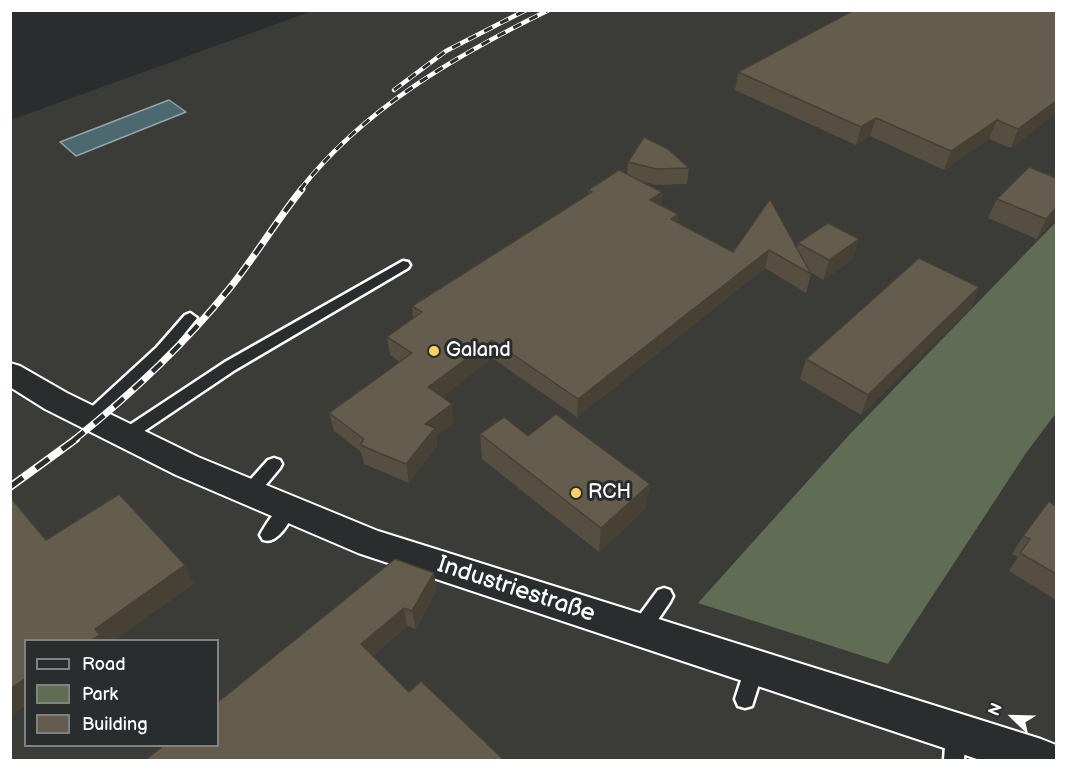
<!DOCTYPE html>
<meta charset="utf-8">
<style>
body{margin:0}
#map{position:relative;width:1067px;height:771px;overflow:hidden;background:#2a2d2e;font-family:"Balsamiq Sans",sans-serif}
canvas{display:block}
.frame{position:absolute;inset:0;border:12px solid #fff;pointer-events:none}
.legend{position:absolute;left:24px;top:639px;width:195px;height:108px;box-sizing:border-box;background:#2a2d2e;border:2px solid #7f8182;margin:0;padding:8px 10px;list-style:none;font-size:18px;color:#fff}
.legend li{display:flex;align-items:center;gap:12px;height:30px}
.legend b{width:30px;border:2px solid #7f8182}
.north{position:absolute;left:983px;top:687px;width:60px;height:60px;-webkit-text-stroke:4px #2a2d2e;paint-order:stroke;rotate:293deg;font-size:16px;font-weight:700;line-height:24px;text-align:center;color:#fff}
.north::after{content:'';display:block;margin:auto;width:21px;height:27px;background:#fff;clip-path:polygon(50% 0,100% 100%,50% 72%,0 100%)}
</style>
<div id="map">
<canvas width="1067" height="771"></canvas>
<div class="frame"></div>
<ul class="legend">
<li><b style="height:8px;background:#2a2d2e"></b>Road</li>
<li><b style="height:16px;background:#606c53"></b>Park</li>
<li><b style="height:16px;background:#645c4c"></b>Building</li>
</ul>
<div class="north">N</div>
</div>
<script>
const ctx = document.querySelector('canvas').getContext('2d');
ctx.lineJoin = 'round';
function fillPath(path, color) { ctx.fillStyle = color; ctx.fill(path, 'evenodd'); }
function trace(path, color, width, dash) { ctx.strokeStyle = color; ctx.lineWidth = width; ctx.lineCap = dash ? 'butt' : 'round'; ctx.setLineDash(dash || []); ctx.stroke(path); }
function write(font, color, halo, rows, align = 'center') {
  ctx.font = font + ' "Balsamiq Sans",sans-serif'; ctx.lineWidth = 6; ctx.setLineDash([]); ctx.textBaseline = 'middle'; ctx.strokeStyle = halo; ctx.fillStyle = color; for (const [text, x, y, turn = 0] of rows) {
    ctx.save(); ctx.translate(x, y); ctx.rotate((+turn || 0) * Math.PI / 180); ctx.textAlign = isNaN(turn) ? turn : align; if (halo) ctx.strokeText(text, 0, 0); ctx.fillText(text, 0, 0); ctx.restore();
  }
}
fillPath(new Path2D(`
 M 312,11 L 1056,11 L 1056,760 L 11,760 L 11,120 ZM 26,640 L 218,640 L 218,746 L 26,746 Z`), '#3b3b37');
fillPath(new Path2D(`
 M 1056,222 L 1056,413 L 1026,453 L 888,664 L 698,603 L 850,434 Z`), '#606c53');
const water = new Path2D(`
 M 169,100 L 186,112 L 76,156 L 60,142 Z`);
fillPath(water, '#4b696e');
trace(water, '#93a5a8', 1.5);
const service = new Path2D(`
 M 403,261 L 408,262 L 410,265 L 408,268 L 235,370 L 131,440 L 119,440 L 117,436 L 119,432 L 225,362 Z
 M 190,313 L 197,318 L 167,355 L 94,422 L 84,422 L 81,418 L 84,414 L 157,347 L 185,315 Z
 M 274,458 L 280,460 L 282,464 L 280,468 L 255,498 L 249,500 L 243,498 L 241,493 L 243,488 L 268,460 Z
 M 288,502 L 294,504 L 296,509 C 290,521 278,545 263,540 L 260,535 C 266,524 277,506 288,502 Z
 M 664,588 L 670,590 L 673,596 L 670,602 L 647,636 L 640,638 L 633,636 L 631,630 L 633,624 L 658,590 Z
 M 754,659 L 761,662 L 764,668 L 752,706 L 745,708 L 738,706 L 735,699 L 747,662 Z
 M 956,723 L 963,726 L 966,733 L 964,760 L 944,760 L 946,733 L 949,726 Z`);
const minor = new Path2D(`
 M 10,363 L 20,366 L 67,393 L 198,457 L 378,531 L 1041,739 L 1056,745 L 1056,760 L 980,760 L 358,553 L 176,475 L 45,409 L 10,387 Z`);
trace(service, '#fff', 5);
trace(minor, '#fff', 4);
fillPath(service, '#2a2d2e');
fillPath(minor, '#2a2d2e');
const railFar2 = new Path2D(`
 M 394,90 L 446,51 L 526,10
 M 300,190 C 364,108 457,55 549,10`);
const railFar1 = new Path2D(`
 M 74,440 C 130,395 183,346 229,289 C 255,257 276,221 302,189`);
const rail = new Path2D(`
 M 10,487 L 76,439`);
trace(railFar2, '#fff', 4.5);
trace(railFar1, '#fff', 7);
trace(rail, '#fff', 8);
trace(railFar2, '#2a2d2e', 3, [9]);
trace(railFar1, '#2a2d2e', 4.5, [13]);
trace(rail, '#2a2d2e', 5, [16]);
fillPath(new Path2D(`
 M 738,72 L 1056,113 L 1011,148 L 989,139 L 944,170 L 870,136 L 856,145 L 735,90 Z
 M 628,162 L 689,168 L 687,184 L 655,185 L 644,182 L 662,192 L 661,205 L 678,214 L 677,222 L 733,252 L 797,248 L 798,243 L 859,239 L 853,259 L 823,280 L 809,271 L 811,274 L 806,293 L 765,268 L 577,417 L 492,358 L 442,397 L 454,423 L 436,436 L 437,446 L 409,483 L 364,464 L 361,452 L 334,431 L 329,413 L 400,362 L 390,355 L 387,337 L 413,318 L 412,306 L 588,194 L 588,190 L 627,174 Z
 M 997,199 L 1056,217 L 1037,239 L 988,218 Z
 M 979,287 L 971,307 L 861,415 L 800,379 L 806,359 Z
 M 480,434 L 528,436 L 646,508 L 599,552 L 482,459 Z
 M 1056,507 L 1056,600 L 1009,571 L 1018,557 L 1012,554 L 1023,536 Z
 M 434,573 L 436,591 L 416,629 L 407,626 L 373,656 L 409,692 L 504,760 L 145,760 Z`), '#564f41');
fillPath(new Path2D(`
 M 1056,101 L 1056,113 L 1011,148 L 1018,129 Z
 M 876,118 L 870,136 L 856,145 L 861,127 Z
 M 997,120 L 989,139 L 944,170 L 951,151 Z
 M 662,192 L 660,210 L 650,200 Z
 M 1056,208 L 1056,217 L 1037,239 L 1046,219 Z
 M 678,214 L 675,232 L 671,219 Z
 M 859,239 L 853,259 L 823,280 L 829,260 Z
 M 769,250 L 765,268 L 577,417 L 578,399 Z
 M 979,287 L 971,307 L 861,415 L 868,395 Z
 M 492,340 L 492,358 L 431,406 L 428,387 Z
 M 452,404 L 454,423 L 436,436 L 437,446 L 409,483 L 406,464 L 425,424 Z
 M 650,484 L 646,508 L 599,552 L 601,528 Z
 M 185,565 L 194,584 L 115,640 L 92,640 L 95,629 Z
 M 434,573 L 436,591 L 416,629 L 412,611 Z
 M 404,608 L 407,626 L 366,662 L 361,644 Z
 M 26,678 L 26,706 L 10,716 L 10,689 Z`), '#464035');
const building = new Path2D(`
 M 854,10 L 1056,10 L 1056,101 L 1018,129 L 997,120 L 951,151 L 876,118 L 861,127 L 738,72 Z
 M 644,137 L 668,149 L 689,168 L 657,169 L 628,162 Z
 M 1029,167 L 1056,178 L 1056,208 L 1046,219 L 997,199 Z
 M 619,170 L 662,192 L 650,200 L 678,214 L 671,219 L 733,252 L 770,199 L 811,274 L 769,250 L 578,399 L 492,340 L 428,387 L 452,404 L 425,424 L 435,428 L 406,464 L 360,445 L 364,439 L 329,413 L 412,353 L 387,337 L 422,312 L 412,306 L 592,192 L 588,190 Z
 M 828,223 L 859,239 L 829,260 L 798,243 Z
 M 919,258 L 979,287 L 868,395 L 806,359 Z
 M 556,414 L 650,484 L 601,528 L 480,434 L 504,417 L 528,436 Z
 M 119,494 L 185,565 L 95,629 L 100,635 L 92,640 L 26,640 L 26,678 L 10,689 L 10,497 L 46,540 Z
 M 1049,501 L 1056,507 L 1056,574 L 1020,553 L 1030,539 L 1023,536 Z
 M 395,559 L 434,573 L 412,611 L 404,608 L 361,644 L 409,692 L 421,681 L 504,760 L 145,760 L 163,746 L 218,746 L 218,702 Z`);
fillPath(building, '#645c4c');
trace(building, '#464035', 1.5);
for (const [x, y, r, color] of [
 [434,351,6,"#ffd166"],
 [576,493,6,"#ffd166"]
]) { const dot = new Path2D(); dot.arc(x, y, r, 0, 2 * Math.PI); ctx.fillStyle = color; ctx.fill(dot); trace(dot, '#2a2d2e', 2); }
write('20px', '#fff', '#2a2d2e', [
 ["Galand",446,351],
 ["RCH",588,493]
], 'left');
write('24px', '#fff', '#2a2d2e', [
 ["Industriestraße",516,590,18]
]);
</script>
